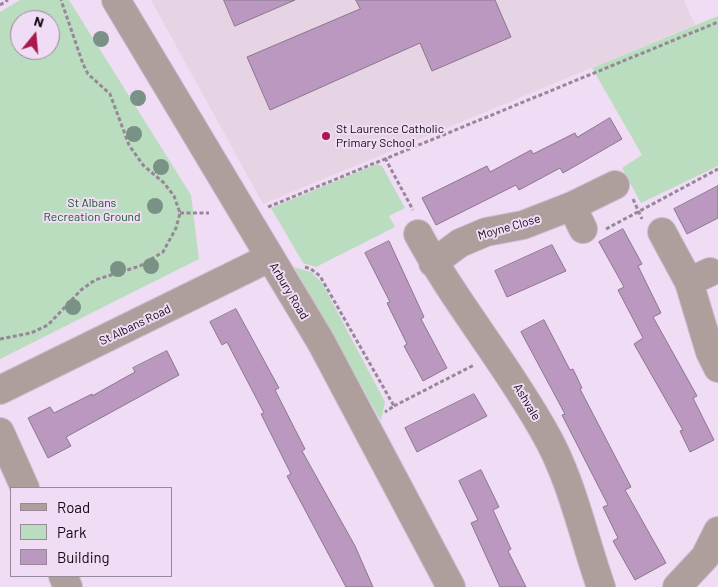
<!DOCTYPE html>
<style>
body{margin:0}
#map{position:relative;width:718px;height:587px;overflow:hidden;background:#f1dcf5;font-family:Barlow,sans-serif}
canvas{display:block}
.legend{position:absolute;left:10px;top:487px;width:162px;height:90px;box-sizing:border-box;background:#f1dcf5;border:1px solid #97889a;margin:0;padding:6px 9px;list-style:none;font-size:15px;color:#100911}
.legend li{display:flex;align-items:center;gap:10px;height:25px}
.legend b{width:25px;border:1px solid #97889a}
.north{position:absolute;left:10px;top:10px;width:50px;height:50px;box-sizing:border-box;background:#f1dcf5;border:1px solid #97889a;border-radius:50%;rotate:17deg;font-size:14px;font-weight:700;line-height:20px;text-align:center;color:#100911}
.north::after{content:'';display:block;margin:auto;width:18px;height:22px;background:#ab184b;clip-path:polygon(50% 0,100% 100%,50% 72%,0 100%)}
</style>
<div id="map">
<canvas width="718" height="587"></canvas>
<ul class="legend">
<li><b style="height:6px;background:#ae9f9d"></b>Road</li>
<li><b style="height:14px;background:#baddbf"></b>Park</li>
<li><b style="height:14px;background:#ba98c0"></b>Building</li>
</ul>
<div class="north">N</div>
</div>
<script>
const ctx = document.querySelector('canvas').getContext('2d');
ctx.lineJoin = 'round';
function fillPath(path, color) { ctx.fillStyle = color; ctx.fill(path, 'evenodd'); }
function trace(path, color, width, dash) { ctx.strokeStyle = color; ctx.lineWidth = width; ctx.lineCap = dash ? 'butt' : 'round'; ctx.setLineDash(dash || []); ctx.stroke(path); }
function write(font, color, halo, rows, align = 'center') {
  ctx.font = font + ' Barlow,sans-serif'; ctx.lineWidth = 4; ctx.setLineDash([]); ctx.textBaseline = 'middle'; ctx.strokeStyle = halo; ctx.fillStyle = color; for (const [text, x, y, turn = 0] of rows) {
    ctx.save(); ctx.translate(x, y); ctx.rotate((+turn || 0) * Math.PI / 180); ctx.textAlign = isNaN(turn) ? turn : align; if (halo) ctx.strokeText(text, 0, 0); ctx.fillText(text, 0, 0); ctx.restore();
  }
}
fillPath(new Path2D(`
 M 151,0 L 684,0 L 695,25 L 263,204 Z`), '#e6d3e4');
fillPath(new Path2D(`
 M 20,0 L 69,0 L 191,195 L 199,259 L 0,359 L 0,12 ZM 20,20 L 50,20 L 50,50 L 20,50 Z
 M 718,16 L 718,166 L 641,203 L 622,168 L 642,155 L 592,68 Z
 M 377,164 L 382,166 L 405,208 L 389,216 L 395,227 L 316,267 L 303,263 L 271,208 Z
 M 294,267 L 311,272 L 322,283 L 385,402 L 381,421 Z`), '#baddbf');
const building = new Path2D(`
 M 224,0 L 295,0 L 235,26 Z
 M 356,0 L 495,0 L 511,37 L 432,71 L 420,43 L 270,110 L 247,57 L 360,9 Z
 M 610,118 L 622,139 L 563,173 L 560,168 L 519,190 L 516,185 L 436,225 L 422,198 L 487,166 L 490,172 L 531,150 L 533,154 L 575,133 L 577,137 Z
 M 718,186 L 718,218 L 687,234 L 674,209 Z
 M 623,229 L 642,264 L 638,266 L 661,313 L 653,317 L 697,396 L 693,398 L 714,440 L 690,452 L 680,431 L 683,430 L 634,344 L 643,338 L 618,290 L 624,287 L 599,242 Z
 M 389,241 L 424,317 L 421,319 L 447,368 L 423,381 L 404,346 L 407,344 L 387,303 L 390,302 L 365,253 Z
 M 552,245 L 566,271 L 507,297 L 495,271 Z
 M 236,309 L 279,388 L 275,390 L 305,449 L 302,451 L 355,546 L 373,587 L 346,587 L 287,476 L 291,474 L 261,414 L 264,413 L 227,342 L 222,345 L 210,322 Z
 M 544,320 L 570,370 L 573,369 L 582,388 L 580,389 L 631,487 L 625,490 L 666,563 L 635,580 L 613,541 L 618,538 L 603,507 L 608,505 L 562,415 L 565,414 L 521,332 Z
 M 167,351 L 179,375 L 66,437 L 71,446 L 48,458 L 28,418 L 50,407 L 54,413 L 92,394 L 92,396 L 135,372 L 133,368 Z
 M 474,394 L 487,416 L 417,452 L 405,428 Z
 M 481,470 L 499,507 L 493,510 L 511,549 L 508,551 L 526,587 L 500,587 L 471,523 L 478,520 L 459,481 Z`);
fillPath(building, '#ba98c0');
trace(building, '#8a778d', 1);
const minor = new Path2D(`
 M 116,0 L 321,342 L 451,587
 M 572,206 L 583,229
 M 662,232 L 689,282 L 710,352 L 718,368
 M 418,234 C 455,303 507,364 545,433 C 572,480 583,536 601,587
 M 433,263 L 460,243 L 486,232 L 523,225 L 572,206 L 615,185
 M 689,282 L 710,272
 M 0,390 L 269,258
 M 0,432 L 25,488
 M 63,576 L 68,587
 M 677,587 L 705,557 L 718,531`);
trace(minor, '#cdbad1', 30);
trace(new Path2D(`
 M 0,5 L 8,0
 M 385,158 L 413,210
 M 633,199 L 642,219
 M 268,207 L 718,22
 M 180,213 L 209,213
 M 606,229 L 718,169
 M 305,267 L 311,269 L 320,276 L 394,406 L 385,412
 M 0,339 L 31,333 L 48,325 L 81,290 L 95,280 L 140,266 L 163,252 L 176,228 L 180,213 L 174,196 L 164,183 L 143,165 L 129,145 L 110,94 L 88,74 L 83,64 L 61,0
 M 394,406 L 474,365`), '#968799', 3, [4, 2.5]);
trace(minor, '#ae9f9d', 28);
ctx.fillStyle = '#799285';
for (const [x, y] of [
 [101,39],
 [138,98],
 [134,134],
 [161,167],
 [155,206],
 [151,266],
 [118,269],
 [73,307]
]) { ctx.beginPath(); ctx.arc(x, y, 8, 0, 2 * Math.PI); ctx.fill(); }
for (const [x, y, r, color] of [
 [326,136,5,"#ab184b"]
]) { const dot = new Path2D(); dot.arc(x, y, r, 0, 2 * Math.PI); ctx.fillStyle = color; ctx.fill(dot); trace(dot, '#f1dcf5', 2); }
write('12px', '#100911', '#f1dcf5', [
 ["St Laurence Catholic",336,129],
 ["Primary School",336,143]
], 'left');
write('12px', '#165629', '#f1dcf5', [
 ["St Albans",92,203],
 ["Recreation Ground",92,217]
]);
write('12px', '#100911', '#f1dcf5', [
 ["Moyne Close",509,227,-16],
 ["Arbury Road",289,291,59],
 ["St Albans Road",135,325,-26],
 ["Ashvale",527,402,59]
]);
</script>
